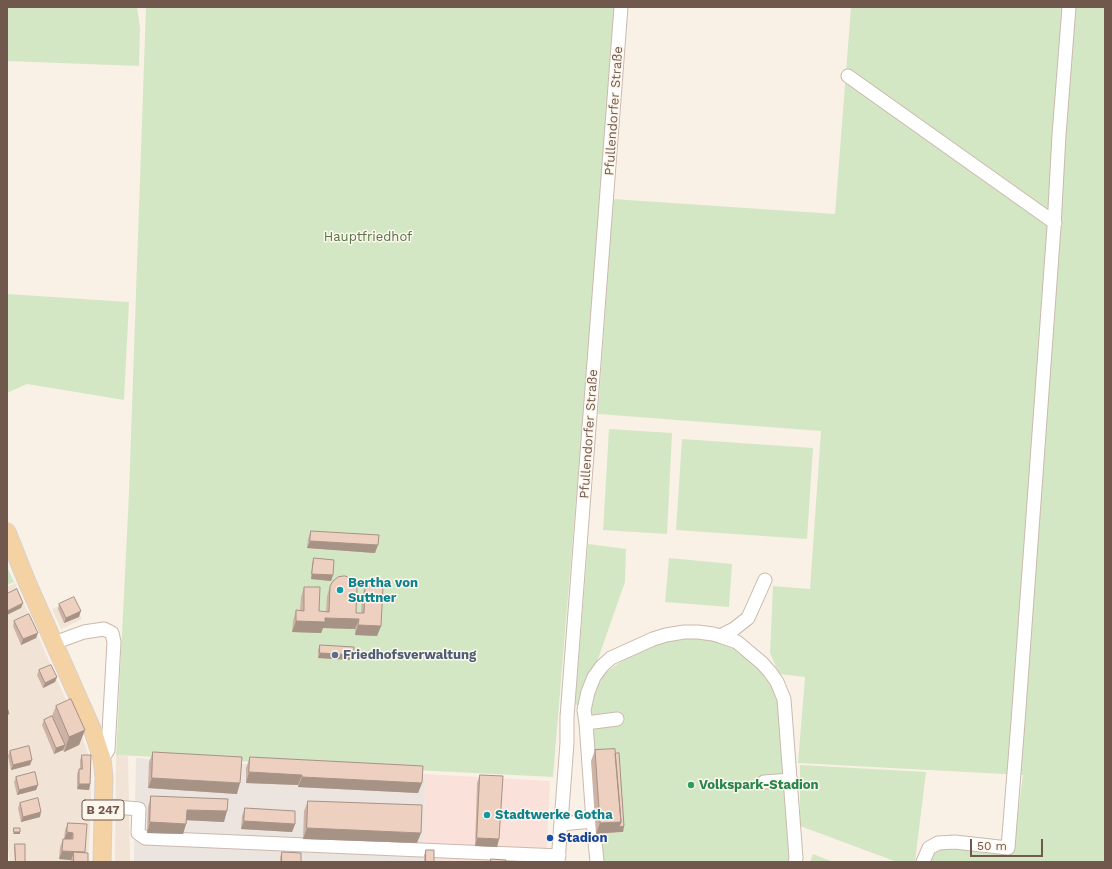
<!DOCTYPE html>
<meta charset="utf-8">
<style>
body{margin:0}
#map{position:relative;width:1112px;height:869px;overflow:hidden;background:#faf1e6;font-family:"Work Sans",sans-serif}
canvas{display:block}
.frame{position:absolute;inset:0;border:8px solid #71584d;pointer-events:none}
.scale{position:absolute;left:970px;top:839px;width:73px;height:18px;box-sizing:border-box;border:2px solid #71584d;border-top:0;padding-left:5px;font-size:12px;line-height:14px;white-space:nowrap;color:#71584d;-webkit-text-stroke:3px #fdf6ec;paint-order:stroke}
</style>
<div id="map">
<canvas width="1112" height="869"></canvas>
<div class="frame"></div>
<div class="scale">50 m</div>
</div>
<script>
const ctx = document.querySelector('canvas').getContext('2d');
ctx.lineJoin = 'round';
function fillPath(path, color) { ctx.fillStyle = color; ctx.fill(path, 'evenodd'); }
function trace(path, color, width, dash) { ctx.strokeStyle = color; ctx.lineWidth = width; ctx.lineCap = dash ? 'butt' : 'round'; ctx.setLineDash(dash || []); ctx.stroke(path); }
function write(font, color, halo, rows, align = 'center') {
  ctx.font = font + ' "Work Sans",sans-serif'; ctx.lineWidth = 3; ctx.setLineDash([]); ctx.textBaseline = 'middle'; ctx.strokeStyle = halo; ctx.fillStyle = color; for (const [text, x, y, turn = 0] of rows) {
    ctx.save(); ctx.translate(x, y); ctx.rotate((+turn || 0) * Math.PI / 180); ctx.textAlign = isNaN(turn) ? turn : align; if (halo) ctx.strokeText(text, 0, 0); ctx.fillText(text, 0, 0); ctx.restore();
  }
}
fillPath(new Path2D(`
 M 15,583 L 81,734 L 91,762 L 91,806 L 88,862 L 10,862 L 7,843 L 7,587 Z
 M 73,600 L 82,619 L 61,629 L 52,609 Z
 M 116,755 L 128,756 L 130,862 L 115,862 Z`), '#f1e3d5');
fillPath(new Path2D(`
 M 425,774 L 550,781 L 546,862 L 423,862 Z`), '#fae2da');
fillPath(new Path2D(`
 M 136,758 L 425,774 L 423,862 L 134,862 Z`), '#ebe4df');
fillPath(new Path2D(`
 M 7,7 L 137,7 L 140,28 L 139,66 L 7,61 Z
 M 146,7 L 617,7 L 553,777 L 116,755 L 129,492 Z
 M 851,7 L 1105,7 L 1105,862 L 928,862 L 931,852 L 941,845 L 1013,851 L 1023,775 L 798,763 L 805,677 L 779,674 L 770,653 L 773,586 L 810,589 L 821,431 L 598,414 L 613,199 L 835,214 Z
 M 7,294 L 129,302 L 124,400 L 27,384 L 7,393 Z
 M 609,429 L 672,433 L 667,534 L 603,530 Z
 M 682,439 L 813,448 L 807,539 L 676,530 Z
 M 588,544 L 626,549 L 625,582 L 598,659 L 580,705 L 575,705 Z
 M 669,558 L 732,564 L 729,607 L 665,602 Z
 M 7,567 L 14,582 L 7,585 Z
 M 705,637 L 735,647 L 747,655 L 777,687 L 792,862 L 600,862 L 588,707 L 602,675 L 635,652 L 660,640 Z
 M 800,765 L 926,772 L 915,862 L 897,862 L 800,826 Z
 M 813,854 L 833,862 L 810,862 Z`), '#d4e7c5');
const minor = new Path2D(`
 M 848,76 L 1055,223
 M 720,636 L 734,629 L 748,618 L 765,580
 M 54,643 L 84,632 L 104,629 L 112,633 L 114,642 L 108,750 L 102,759
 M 586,723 L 584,710 L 588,692 L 594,677 L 602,666 L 611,658 L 653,639 L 666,635 L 684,632 L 698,632 L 713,634 L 720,636 L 737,642 L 762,663 L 770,672 L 777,682 L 784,699 L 796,858 L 795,862
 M 764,782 L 791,780
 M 104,806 L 139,809 L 138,833 L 145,838 L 559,856
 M 593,821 L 586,723 L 617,719
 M 561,824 L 593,821 L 597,862
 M 558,862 L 567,743 L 567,717 L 621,7
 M 923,862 L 929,848 L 938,843 L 955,842 L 1008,848 L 1018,722 L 1054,227 L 1059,135 L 1069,7`);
const major = new Path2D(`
 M 7,532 L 27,582 L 93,731 L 102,759 L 104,777 L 102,862`);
trace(minor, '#cbb9ad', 15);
trace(major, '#d7d0cd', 19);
trace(minor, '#fff', 13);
trace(major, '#f4d2a3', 17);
fillPath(new Path2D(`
 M 311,531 L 375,553 L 307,548 L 308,539 Z
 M 314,558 L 333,575 L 331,581 L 311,579 L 312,563 Z
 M 330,586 L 356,613 L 361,613 L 362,596 L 365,586 L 381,626 L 377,636 L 355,635 L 355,629 L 323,628 L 321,633 L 292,632 L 293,621 L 296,610 L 300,610 L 301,597 L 304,587 L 319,611 L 326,611 L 327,596 Z
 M 59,604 L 79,617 L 64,623 L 58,609 Z
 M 14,621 L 36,638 L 21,645 L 13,626 Z
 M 320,645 L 352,660 L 318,658 L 318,650 Z
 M 39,670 L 57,677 L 55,682 L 43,688 L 37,675 Z
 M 56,706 L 85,730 L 79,745 L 64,752 L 63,750 L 54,754 L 42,725 L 44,720 L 52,716 Z
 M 595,750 L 624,826 L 623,832 L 596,834 L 591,761 Z
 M 10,751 L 30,765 L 11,770 L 8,756 Z
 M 153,752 L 237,794 L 148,788 L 149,762 Z
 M 82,755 L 90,784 L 89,790 L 77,789 L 77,774 L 79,769 L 80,769 L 80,760 Z
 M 250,757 L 422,783 L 418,793 L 298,787 L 298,785 L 246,783 L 246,768 Z
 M 480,775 L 499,839 L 497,847 L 475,846 L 477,783 Z
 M 16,777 L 38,785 L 36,790 L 17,795 L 14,782 Z
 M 151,796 L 224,822 L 187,820 L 186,824 L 183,834 L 147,833 L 148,807 Z
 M 308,801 L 417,843 L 303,839 L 304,811 Z
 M 20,803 L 40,817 L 21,822 L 18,808 Z
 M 245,808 L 295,824 L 292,832 L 241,829 L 242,816 Z
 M 68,823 L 85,852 L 88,862 L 70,862 L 71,860 L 59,859 L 60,847 L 63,839 L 64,839 L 65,830 Z
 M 15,844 L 25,862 L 15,862 L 14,847 Z
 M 426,850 L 434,862 L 424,862 L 424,855 Z
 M 282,852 L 301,862 L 280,862 L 280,857 Z`), '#cdb3a5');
fillPath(new Path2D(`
 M 310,541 L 378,545 L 375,553 L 307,548 Z
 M 312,574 L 333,575 L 331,581 L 311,579 Z
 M 23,603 L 21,608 L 7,615 L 7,611 Z
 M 81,611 L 79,617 L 64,623 L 66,618 Z
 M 325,618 L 359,619 L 355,629 L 323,628 L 321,633 L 292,632 L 296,621 Z
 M 358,625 L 381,626 L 377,636 L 355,635 Z
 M 38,633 L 36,638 L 21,645 L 23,639 Z
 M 320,653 L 354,655 L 352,660 L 318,658 Z
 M 57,677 L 55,682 L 43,688 L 45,683 Z
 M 85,730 L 79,745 L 64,752 L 69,737 Z
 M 65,745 L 63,750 L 54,754 L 56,748 Z
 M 32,760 L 30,765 L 11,770 L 13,765 Z
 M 249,772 L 302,775 L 298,785 L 246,783 Z
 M 302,777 L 422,783 L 418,793 L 298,787 Z
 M 152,778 L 240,783 L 237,794 L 148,788 Z
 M 79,784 L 90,784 L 89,790 L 77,789 Z
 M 38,785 L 36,790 L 17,795 L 19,790 Z
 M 187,810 L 227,811 L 224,822 L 183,820 Z
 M 41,812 L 40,817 L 21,822 L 23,817 Z
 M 244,821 L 295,824 L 292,832 L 241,829 Z
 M 150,822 L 186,824 L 183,834 L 147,833 Z
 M 621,822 L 617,832 L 596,834 L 600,823 Z
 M 624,826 L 623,832 L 617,832 L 619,827 Z
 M 307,828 L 421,833 L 417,843 L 303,839 Z
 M 14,832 L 20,832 L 20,834 L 13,834 Z
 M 67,832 L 73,833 L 71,841 L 64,840 Z
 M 477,838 L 499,839 L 497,847 L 475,846 Z
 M 62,851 L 74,852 L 71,860 L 59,859 Z`), '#a79286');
const building = new Path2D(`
 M 311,531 L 379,535 L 378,545 L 310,541 Z
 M 314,558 L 334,560 L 333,575 L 312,574 Z
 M 345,576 L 352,579 L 356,583 L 357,588 L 356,613 L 364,613 L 365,586 L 383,586 L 381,626 L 358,625 L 359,619 L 325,618 L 325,622 L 296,621 L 296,610 L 304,611 L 304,587 L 320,587 L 319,611 L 329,612 L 330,586 L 333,581 L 338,577 Z
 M 17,589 L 23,603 L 7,611 L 7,594 Z
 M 74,597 L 81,611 L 66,618 L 59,604 Z
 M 29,614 L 38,633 L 23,639 L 14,621 Z
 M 320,645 L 354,647 L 354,655 L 320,653 Z
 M 51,665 L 57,677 L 45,683 L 39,670 Z
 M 71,699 L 85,730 L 69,737 L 56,706 Z
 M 7,707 L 9,714 L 7,714 Z
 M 52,716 L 65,745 L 56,748 L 44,720 Z
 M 29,746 L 32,760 L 13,765 L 10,751 Z
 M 615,749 L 621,822 L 600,823 L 595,750 Z
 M 153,752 L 242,757 L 240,783 L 152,778 Z
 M 619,753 L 624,826 L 619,827 L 621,822 L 615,754 Z
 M 82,755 L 91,755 L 90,784 L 79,784 L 79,769 L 82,769 Z
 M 250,757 L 423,766 L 422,783 L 302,777 L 302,775 L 249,772 Z
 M 35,772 L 38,785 L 19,790 L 16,777 Z
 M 480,775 L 503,776 L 499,839 L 477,838 Z
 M 151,796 L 228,799 L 227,811 L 187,810 L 186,824 L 150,822 Z
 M 38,798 L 41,812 L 23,817 L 20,803 Z
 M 308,801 L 422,805 L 421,833 L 307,828 Z
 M 245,808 L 295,811 L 295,824 L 244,821 Z
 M 68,823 L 87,824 L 85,852 L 62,851 L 63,839 L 73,839 L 73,833 L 67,832 Z
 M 14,828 L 20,828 L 20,832 L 14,832 Z
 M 15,844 L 25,844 L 25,862 L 16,862 Z
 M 426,850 L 434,850 L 434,862 L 426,862 Z
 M 74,852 L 88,853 L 88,862 L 74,862 Z
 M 282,852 L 301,853 L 301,862 L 282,862 Z
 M 491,859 L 506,860 L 505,862 L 491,862 Z`);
fillPath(building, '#eed0c0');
trace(building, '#a79286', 1);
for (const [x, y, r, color] of [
 [340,590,4,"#0f9aa8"],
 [335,655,4,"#5c6f8a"],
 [691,785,4,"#2e9e5b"],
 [487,815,4,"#0f9aa8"],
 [550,838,4,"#1a4fb4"]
]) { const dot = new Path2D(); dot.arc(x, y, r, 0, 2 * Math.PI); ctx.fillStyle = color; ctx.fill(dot); trace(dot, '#fdf6ec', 1.5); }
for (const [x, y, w] of [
 [103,810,42]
]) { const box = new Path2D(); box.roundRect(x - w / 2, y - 10, w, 20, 3); ctx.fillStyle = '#fdf6ec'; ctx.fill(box); trace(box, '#71584d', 1); }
write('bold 12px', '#71584d', null, [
 ["B 247",103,810]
]);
write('13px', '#71584d', '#fdf6ec', [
 ["Pfullendorfer Straße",614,111,-86],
 ["Pfullendorfer Straße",589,434,-86]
]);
write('13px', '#567746', '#fdf6ec', [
 ["Hauptfriedhof",368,237]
]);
write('bold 13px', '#0d838f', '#fdf6ec', [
 ["Bertha von",348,583],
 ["Suttner",348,598],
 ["Stadtwerke Gotha",495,815]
], 'left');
write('bold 13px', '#4e5e75', '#fdf6ec', [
 ["Friedhofsverwaltung",343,655]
], 'left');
write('bold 13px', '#27864d', '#fdf6ec', [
 ["Volkspark-Stadion",699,785]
], 'left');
write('bold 13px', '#164399', '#fdf6ec', [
 ["Stadion",558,838]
], 'left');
</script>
